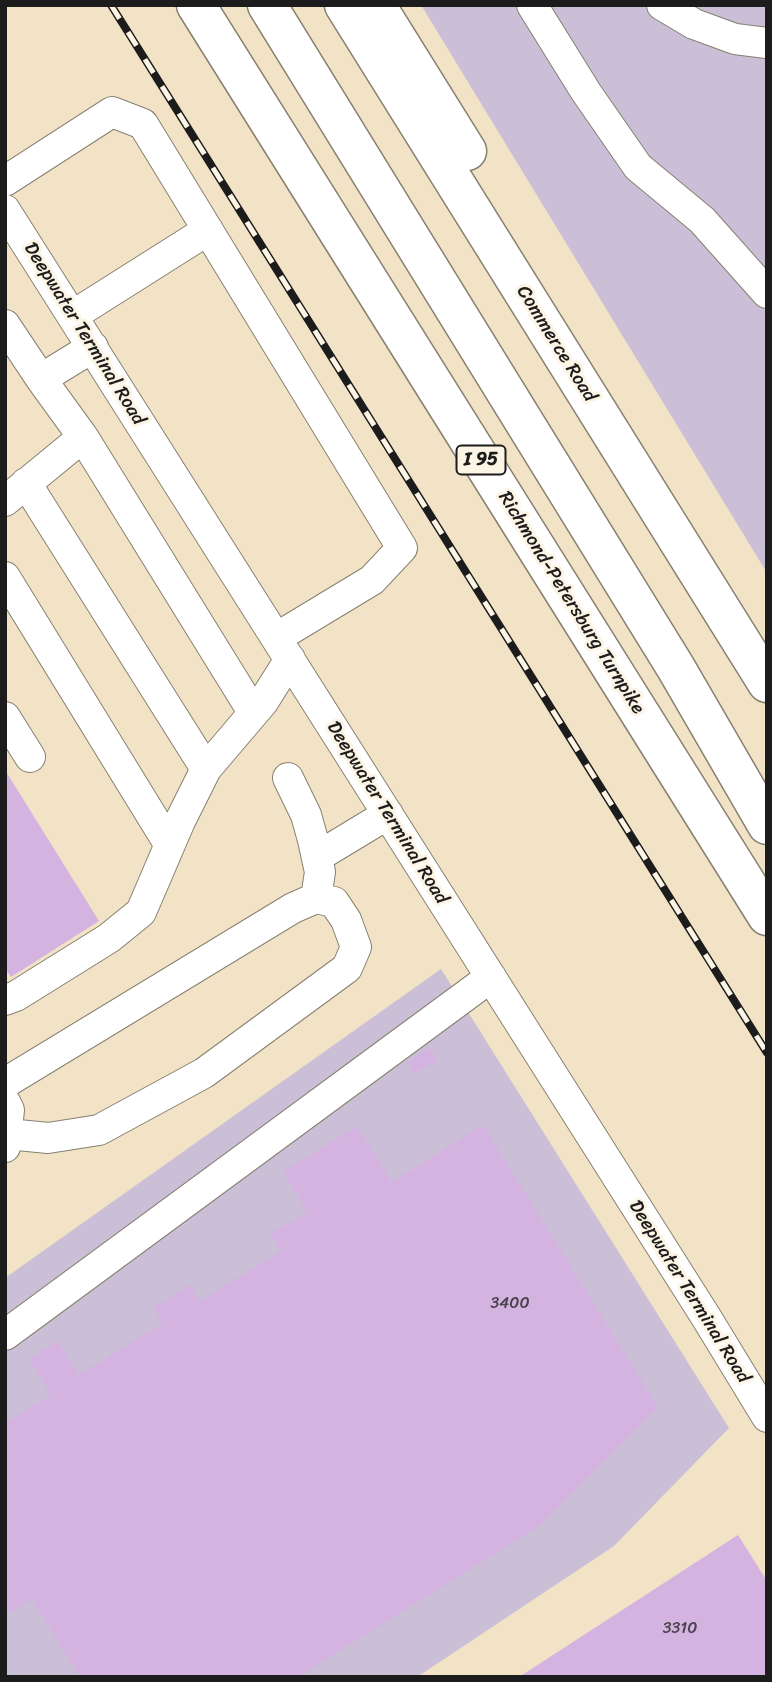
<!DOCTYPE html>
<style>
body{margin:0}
#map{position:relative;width:772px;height:1682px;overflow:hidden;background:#f2e3c6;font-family:Sriracha,sans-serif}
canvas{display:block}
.frame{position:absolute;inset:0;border:7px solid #1c1c1c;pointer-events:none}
</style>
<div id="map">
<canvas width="772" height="1682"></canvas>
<div class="frame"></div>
</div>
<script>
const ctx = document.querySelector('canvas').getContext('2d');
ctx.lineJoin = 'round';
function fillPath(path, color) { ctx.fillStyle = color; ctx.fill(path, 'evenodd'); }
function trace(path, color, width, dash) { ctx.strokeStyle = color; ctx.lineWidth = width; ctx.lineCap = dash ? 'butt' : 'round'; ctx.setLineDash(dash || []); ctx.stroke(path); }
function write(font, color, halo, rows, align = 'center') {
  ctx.font = font + ' Sriracha,sans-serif'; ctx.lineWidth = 6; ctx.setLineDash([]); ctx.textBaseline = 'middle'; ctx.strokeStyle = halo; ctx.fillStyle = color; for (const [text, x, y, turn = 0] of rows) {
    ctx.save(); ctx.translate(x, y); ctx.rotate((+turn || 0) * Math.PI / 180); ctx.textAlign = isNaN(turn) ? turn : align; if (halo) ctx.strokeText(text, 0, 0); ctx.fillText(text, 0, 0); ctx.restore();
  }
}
fillPath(new Path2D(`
 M 421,5 L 767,5 L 767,573 Z
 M 441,969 L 729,1428 L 614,1546 L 417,1677 L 5,1677 L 5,1278 Z`), '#cabfd6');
fillPath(new Path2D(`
 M 5,770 L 99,921 L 11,977 L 5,968 Z
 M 430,1048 L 438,1060 L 414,1074 L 407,1062 Z
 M 483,1125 L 658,1407 L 538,1527 L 298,1677 L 80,1677 L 32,1600 L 5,1616 L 5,1423 L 51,1395 L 29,1359 L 58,1341 L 79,1375 L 163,1323 L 153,1308 L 190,1285 L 200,1301 L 281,1251 L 270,1234 L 307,1212 L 283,1172 L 357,1126 L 392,1182 Z
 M 738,1535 L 767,1581 L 767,1677 L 519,1677 Z`), '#d4b3e0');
const minor = new Path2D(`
 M 532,5 L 586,92 L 638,167 L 702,220 L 767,293
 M 662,5 L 694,24 L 735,39 L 767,43
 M 5,181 L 112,112 L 143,124 L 402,548 L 372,580 L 276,638
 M 5,210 L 706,1317 L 767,1417
 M 72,316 L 208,230
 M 5,325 L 41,379 L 93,347
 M 83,437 L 253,712
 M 26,483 L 206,769
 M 5,501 L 83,437 L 41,379
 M 5,577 L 169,844
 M 5,717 L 30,757
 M 288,778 L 306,815 L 313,840 L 320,872 L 316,898
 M 317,857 L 388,814
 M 5,1000 L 16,996 L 109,938 L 141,912 L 180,821 L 206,769 L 263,702 L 290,659
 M 5,1083 L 293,908 L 316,898 L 334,902 L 346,920 L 356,947 L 347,968 L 204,1073 L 99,1130 L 48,1138 L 8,1134
 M 5,1102 L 9,1110 L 5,1147
 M 5,1335 L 491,977`);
const major = new Path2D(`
 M 344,5 L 767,683
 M 376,5 L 467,151`);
const highway = new Path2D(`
 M 196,5 L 767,916
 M 267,5 L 676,668 L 767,825`);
trace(minor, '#878071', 32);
trace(major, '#878071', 41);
trace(highway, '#878071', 41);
trace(minor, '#fff', 30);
trace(major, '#fff', 38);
trace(highway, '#fff', 38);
const rail = new Path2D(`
 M 111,5 L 767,1053`);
trace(rail, '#1c1c1c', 8);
trace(rail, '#fcf5e5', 5, [16]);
write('16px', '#4a424d', null, [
 ["3400",510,1304],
 ["3310",680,1629]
]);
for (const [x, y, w] of [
 [481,460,49]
]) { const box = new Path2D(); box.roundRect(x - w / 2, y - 14.5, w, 29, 5); ctx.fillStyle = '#fcf5e5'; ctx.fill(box); trace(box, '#1c1c1c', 2); }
write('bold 18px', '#1c1c1c', null, [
 ["I 95",481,460]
]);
write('19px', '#1c1c1c', '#fcf5e5', [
 ["Deepwater Terminal Road",84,334,58],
 ["Commerce Road",556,344,58],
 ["Richmond-Petersburg Turnpike",571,603,58],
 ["Deepwater Terminal Road",387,813,58],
 ["Deepwater Terminal Road",689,1292,58]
]);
</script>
